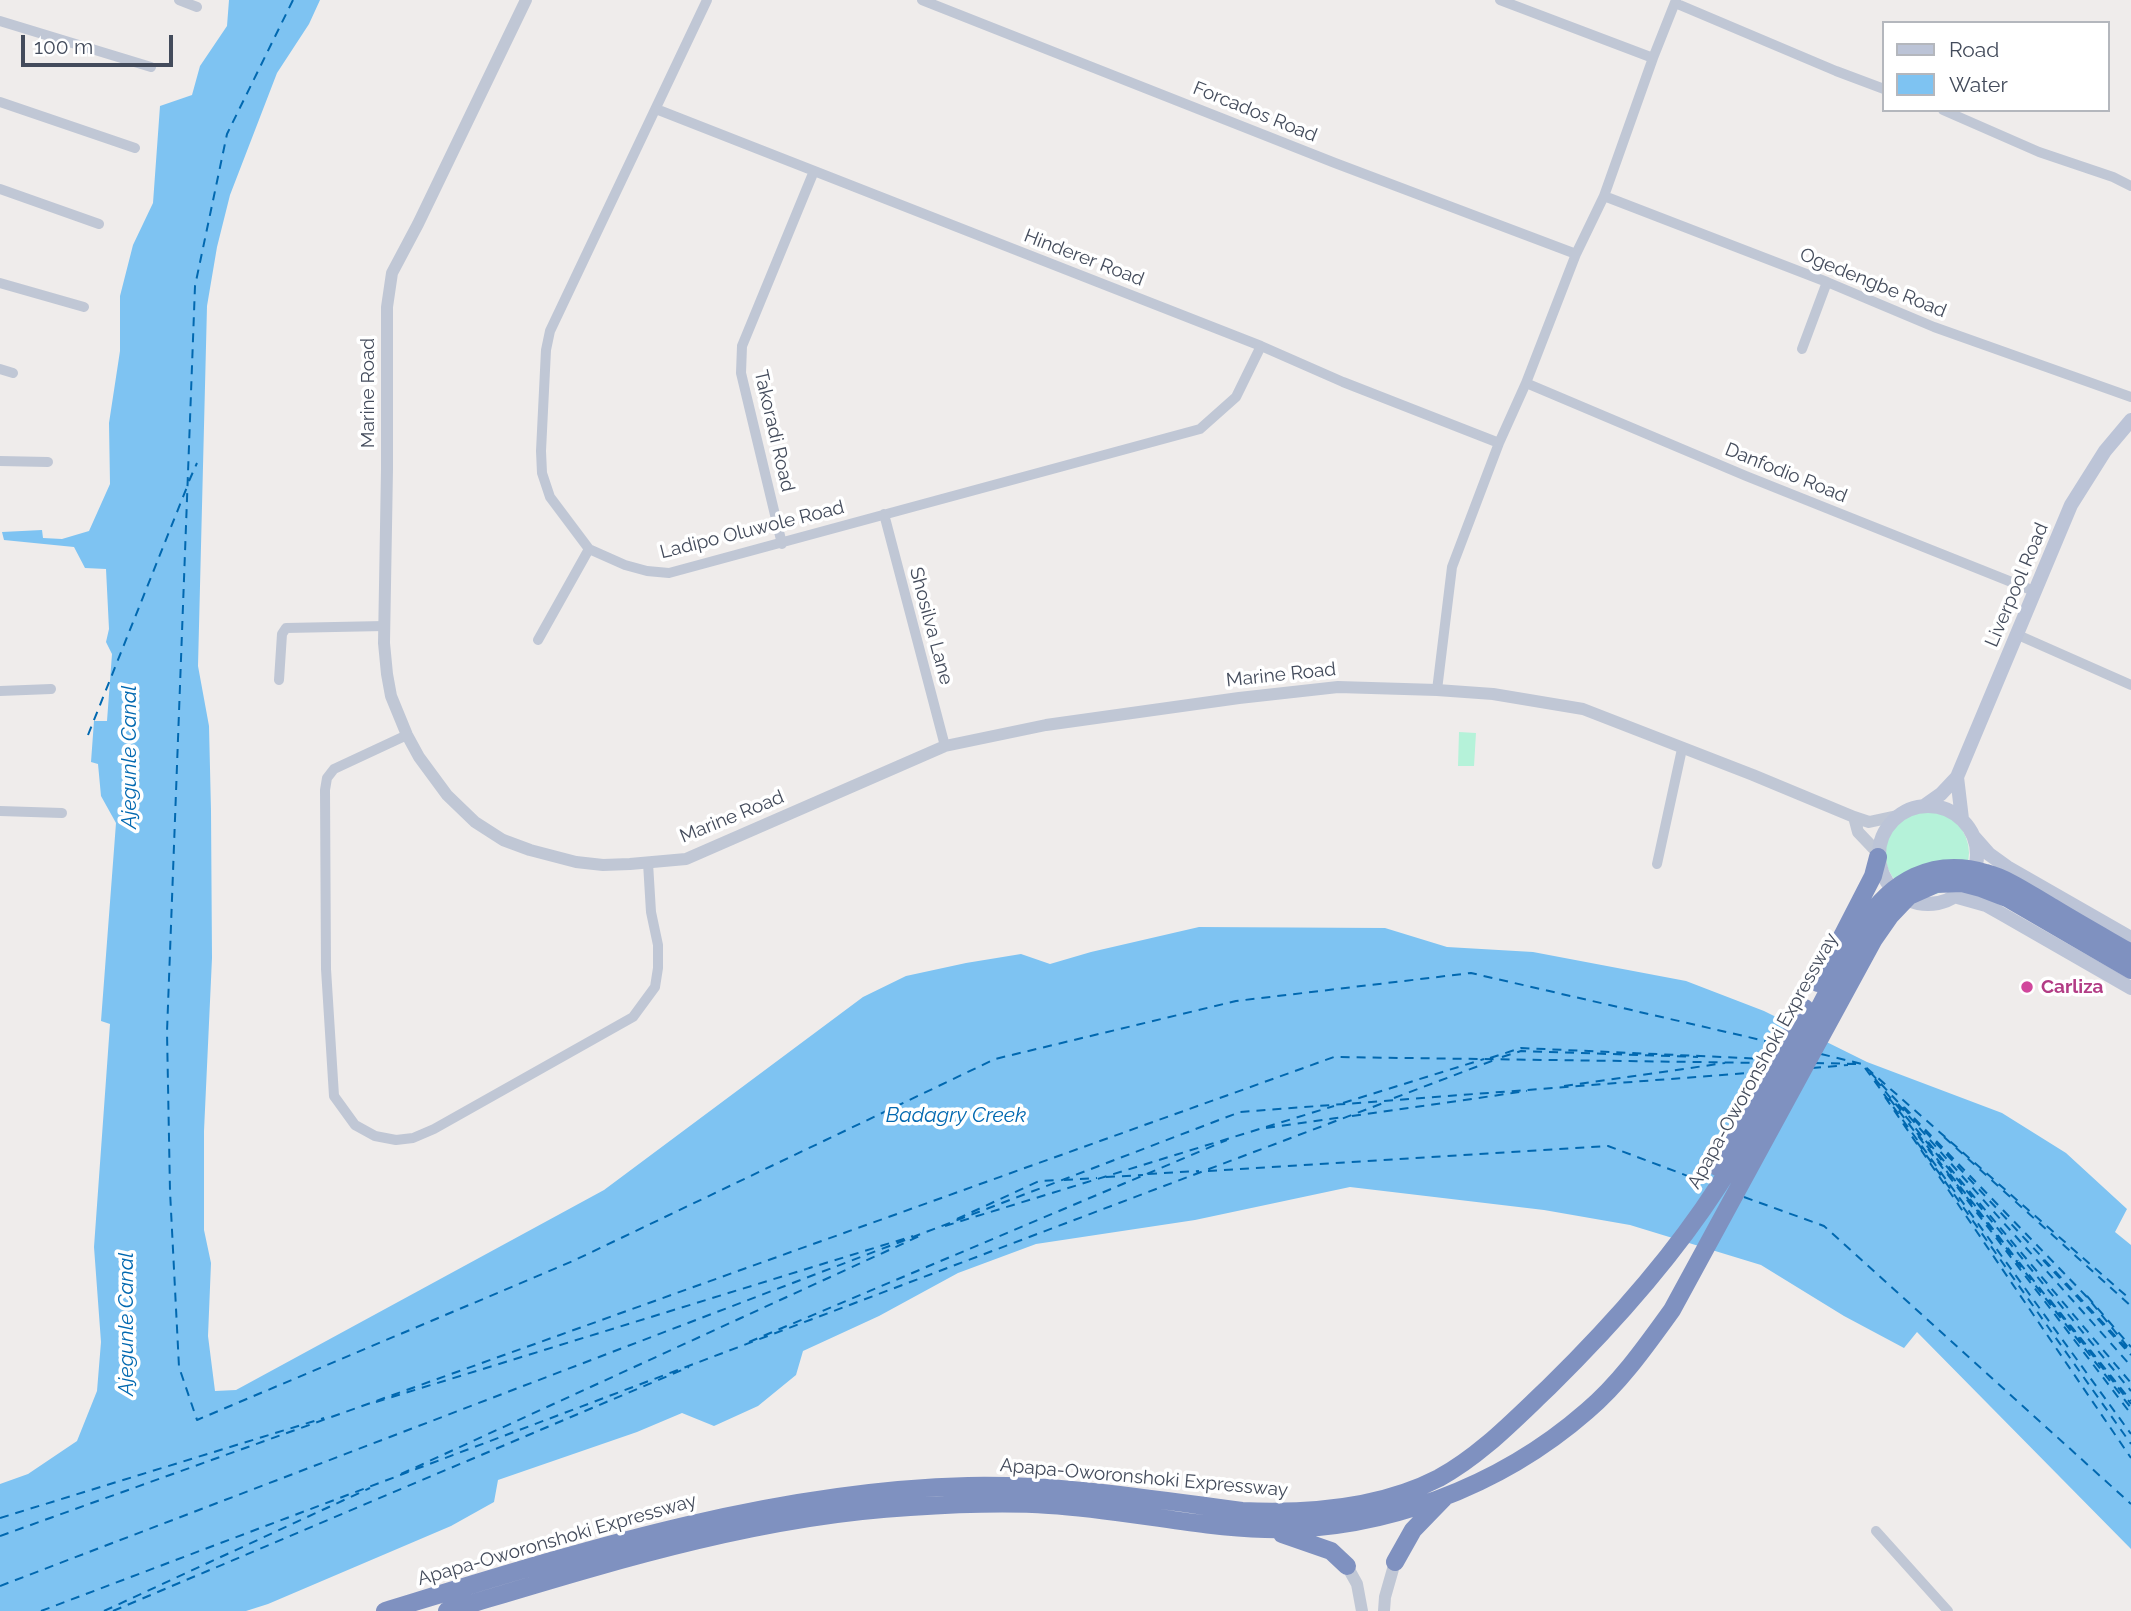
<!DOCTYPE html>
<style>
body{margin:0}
#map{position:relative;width:2131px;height:1611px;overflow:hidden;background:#efeceb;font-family:Raleway,sans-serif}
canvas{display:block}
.legend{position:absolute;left:1882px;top:21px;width:228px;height:91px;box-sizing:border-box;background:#fff;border:2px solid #b4b7bd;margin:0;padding:9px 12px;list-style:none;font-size:21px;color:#434b5b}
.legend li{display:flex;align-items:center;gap:14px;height:35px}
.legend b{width:35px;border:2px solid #b4b7bd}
.scale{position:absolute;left:21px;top:35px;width:152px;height:32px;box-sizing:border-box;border:4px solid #434b5b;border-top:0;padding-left:9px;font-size:21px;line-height:24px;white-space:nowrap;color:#434b5b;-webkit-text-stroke:5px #fff;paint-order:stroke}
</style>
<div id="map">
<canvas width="2131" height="1611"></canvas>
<ul class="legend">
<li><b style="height:9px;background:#bcc4d7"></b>Road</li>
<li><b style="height:19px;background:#7ec3f2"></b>Water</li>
</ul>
<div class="scale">100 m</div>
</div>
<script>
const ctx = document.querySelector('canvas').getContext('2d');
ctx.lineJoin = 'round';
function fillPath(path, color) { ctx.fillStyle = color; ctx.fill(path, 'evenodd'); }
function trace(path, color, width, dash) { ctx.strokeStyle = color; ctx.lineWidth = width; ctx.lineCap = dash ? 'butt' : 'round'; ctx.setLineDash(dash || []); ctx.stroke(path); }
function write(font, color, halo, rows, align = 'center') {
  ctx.font = font + ' Raleway,sans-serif'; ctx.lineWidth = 7; ctx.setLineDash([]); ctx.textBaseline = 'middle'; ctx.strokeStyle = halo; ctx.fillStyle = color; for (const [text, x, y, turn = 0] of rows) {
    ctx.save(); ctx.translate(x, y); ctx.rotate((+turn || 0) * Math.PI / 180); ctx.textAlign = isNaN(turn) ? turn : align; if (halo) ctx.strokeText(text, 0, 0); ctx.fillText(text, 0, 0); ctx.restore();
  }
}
fillPath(new Path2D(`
 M 1459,732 L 1476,733 L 1474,766 L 1458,766 Z
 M1885 853a42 42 0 1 1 84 0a42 42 0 1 1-84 0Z`), '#b5f2d9');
fillPath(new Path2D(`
 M 229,0 L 320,0 L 309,24 L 277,73 L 230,195 L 217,247 L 207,306 L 198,666 L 209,726 L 211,811 L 212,958 L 204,1131 L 204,1230 L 211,1263 L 208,1336 L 215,1391 L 236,1390 L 604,1190 L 863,997 L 906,976 L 966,963 L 1021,954 L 1050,964 L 1091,952 L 1199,927 L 1385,928 L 1447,947 L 1533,952 L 1686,981 L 1764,1011 L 1867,1062 L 2002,1113 L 2066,1153 L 2127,1209 L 2115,1232 L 2131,1245 L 2131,1549 L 1917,1332 L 1904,1348 L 1844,1316 L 1761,1265 L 1630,1225 L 1544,1210 L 1350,1187 L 1195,1220 L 1036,1244 L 958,1273 L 879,1316 L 803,1351 L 796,1375 L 758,1406 L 714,1426 L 682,1413 L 637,1432 L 498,1480 L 494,1502 L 451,1526 L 268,1604 L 246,1611 L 0,1611 L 0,1484 L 28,1474 L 77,1441 L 97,1391 L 101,1342 L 94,1247 L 110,1024 L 101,1021 L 116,823 L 101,796 L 98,764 L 91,762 L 94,721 L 107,721 L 112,654 L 106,642 L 109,629 L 106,569 L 85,568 L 74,547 L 4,540 L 2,532 L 42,530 L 43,538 L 62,539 L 89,531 L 110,484 L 109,423 L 120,351 L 120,296 L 133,245 L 153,203 L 160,106 L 192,95 L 200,66 L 227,26 Z`), '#7ec3f2');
trace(new Path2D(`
 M 293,0 L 227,134 L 195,286 L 167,1032 L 170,1191 L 179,1367 L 197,1420 L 573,1261 L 995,1059 L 1236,1001 L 1471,973 L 1774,1043
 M 189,481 L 197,463
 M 88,735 L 187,487
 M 1821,1054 L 1862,1064 L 2131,1300
 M 1502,1057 L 1521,1051 L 1698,1057
 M 1490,1058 L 1521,1048 L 1766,1059
 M 1815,1063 L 1858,1064
 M 1812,1068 L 1848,1065
 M 1865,1068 L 2131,1434
 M 1870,1072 L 2131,1353
 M 1875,1079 L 2131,1391
 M 1564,1086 L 1725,1063
 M 1885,1097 L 2131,1458
 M 1394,1098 L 1497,1059
 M 1889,1098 L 2131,1414
 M 1343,1103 L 1484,1059
 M 1898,1104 L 2131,1366
 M 1904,1107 L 1913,1116
 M 1352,1116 L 1527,1091
 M 1914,1118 L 2087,1297 L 2131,1351
 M 1266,1128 L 1343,1117
 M 1917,1133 L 1948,1173
 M 1944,1137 L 2131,1306
 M 1917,1142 L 2131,1444
 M 1928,1142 L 2131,1383
 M 1208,1171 L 1608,1146 L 1709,1184
 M 1947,1172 L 2131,1408
 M 1148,1174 L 1199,1171
 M 1950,1174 L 1977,1208
 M 1106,1177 L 1143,1175
 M 1064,1180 L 1097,1178
 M 1744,1197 L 1824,1226 L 2131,1504
 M 1978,1210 L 2018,1261
 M 957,1219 L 1039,1181 L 1059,1180
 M 945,1226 L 1334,1106
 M 2043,1260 L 2131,1355
 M 2019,1262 L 2131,1404
 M 2087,1296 L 2131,1347
 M 2050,1300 L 2131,1401
 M 749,1342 L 1227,1140
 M 376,1402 L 913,1236
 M 401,1474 L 924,1234
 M 0,1518 L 324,1418
 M 0,1536 L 1334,1057 L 1767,1063
 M 0,1586 L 1240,1112 L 1761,1072
 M 41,1611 L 1386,1102
 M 104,1611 L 370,1488
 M 113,1611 L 689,1367`), '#0168b0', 2, [9, 7]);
trace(new Path2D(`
 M 179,0 L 197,7
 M 707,0 L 550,331 L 546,350 L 541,451 L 542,473 L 550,497 L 589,549 L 625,565 L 647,571 L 669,573 L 1200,429 L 1236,397 L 1261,346
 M 922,0 L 1335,163 L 1576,254
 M 1500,0 L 1653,58
 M 1675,3 L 1836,71 L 1884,89
 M 0,21 L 151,67
 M 0,102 L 135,148
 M 656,109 L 1261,346 L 1343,382 L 1499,443
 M 1943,110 L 2039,152 L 2113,177 L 2131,186
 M 0,189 L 99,224
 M 1604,196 L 1827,282 L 1934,327 L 2131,397
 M 0,283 L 84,307
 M 1802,349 L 1827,282
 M 0,369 L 13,373
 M 1526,383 L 1746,476 L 2034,591
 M 0,461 L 48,462
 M 884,514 L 945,746
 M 782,544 L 741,373 L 742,346 L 814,171
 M 2018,635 L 2131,685
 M 538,640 L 589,549
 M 279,680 L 282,634 L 286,628 L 384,626
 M 1437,690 L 1452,567 L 1499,443 L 1526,383 L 1576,254 L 1604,196 L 1653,58 L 1676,0
 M 0,691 L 51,689
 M 407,735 L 334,769 L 327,778 L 325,790 L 326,969 L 334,1096 L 355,1125 L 375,1136 L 396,1140 L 413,1138 L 434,1129 L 633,1017 L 655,987 L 658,968 L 658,945 L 651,912 L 648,863
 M 0,811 L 62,813
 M 1657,864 L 1682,749
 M 1876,1531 L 1948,1611`), '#c0c7d5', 10);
trace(new Path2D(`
 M 526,0 L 418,224 L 392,273 L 387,307 L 387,469 L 384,643 L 387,674 L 391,696 L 407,735 L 419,757 L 447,795 L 475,822 L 503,840 L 530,850 L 576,862 L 603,865 L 630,864 L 686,859 L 945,746 L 1046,725 L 1239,698 L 1338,687 L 1437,690 L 1493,694 L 1583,709 L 1753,775 L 1854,817 L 1869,822 L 1897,816
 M 1854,817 L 1858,832 L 1878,853
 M 1347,1566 L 1357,1584 L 1362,1611
 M 1384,1611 L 1385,1597 L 1395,1562`), '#c0c7d5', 12);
trace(new Path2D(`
 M 1957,777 L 1962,819
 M 1924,806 L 1941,794 L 1957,777 L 2071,505 L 2105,451 L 2131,420
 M1879 855a49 49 0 1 1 98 0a49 49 0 1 1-98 0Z
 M 1974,837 L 1989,854 L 2007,867 L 2131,938
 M 1954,896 L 1986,905 L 2002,914 L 2131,988`), '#bcc4d7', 14);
trace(new Path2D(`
 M 1818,983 L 1873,876 L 1878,857
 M 1717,1167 L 1805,1008
 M 1282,1534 L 1331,1551 L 1347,1566
 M 1395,1562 L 1413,1530 L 1444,1498
 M 385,1611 C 575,1553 768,1491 968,1486 C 1060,1484 1151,1499 1242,1511 C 1308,1514 1379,1509 1439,1478 C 1481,1455 1514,1420 1549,1387 C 1611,1326 1672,1258 1719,1185 C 1773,1102 1816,1012 1863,925 C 1891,881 1933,857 1986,873 C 2009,879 2031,895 2052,907 C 2078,923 2105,938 2131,953
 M 447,1611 C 598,1566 752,1516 910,1507 C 956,1504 1003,1502 1049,1505 C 1121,1509 1193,1527 1265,1529 C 1381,1532 1500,1487 1587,1411 C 1620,1383 1646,1346 1672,1310 L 1874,939 L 1890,916 L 1909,896 L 1936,884 L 1962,883 L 1981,888 L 2007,898 L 2131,970`), '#7f91c0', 18);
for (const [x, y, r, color] of [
 [2027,987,7,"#d1479c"]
]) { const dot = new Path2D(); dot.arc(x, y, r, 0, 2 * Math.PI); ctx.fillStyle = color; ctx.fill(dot); trace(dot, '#fff', 2.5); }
write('19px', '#434b5b', '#fff', [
 ["Forcados Road",1255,112,22],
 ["Hinderer Road",1084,258,21],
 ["Ogedengbe Road",1873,283,22],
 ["Marine Road",368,393,-90],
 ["Takoradi Road",774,431,77],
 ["Danfodio Road",1786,473,22],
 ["Ladipo Oluwole Road",752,530,-14],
 ["Liverpool Road",2017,585,-67],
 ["Shosilva Lane",931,626,75],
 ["Marine Road",1281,675,-6],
 ["Marine Road",732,817,-22],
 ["Apapa-Oworonshoki Expressway",1763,1061,-61],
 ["Apapa-Oworonshoki Expressway",1144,1478,5],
 ["Apapa-Oworonshoki Expressway",557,1540,-16]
]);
write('bold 19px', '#b23c85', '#fff', [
 ["Carliza",2041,987]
], 'left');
write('italic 21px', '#0168b0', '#fff', [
 ["Ajegunle Canal",130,757,-90],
 ["Badagry Creek",956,1116],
 ["Ajegunle Canal",127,1324,-90]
]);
</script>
